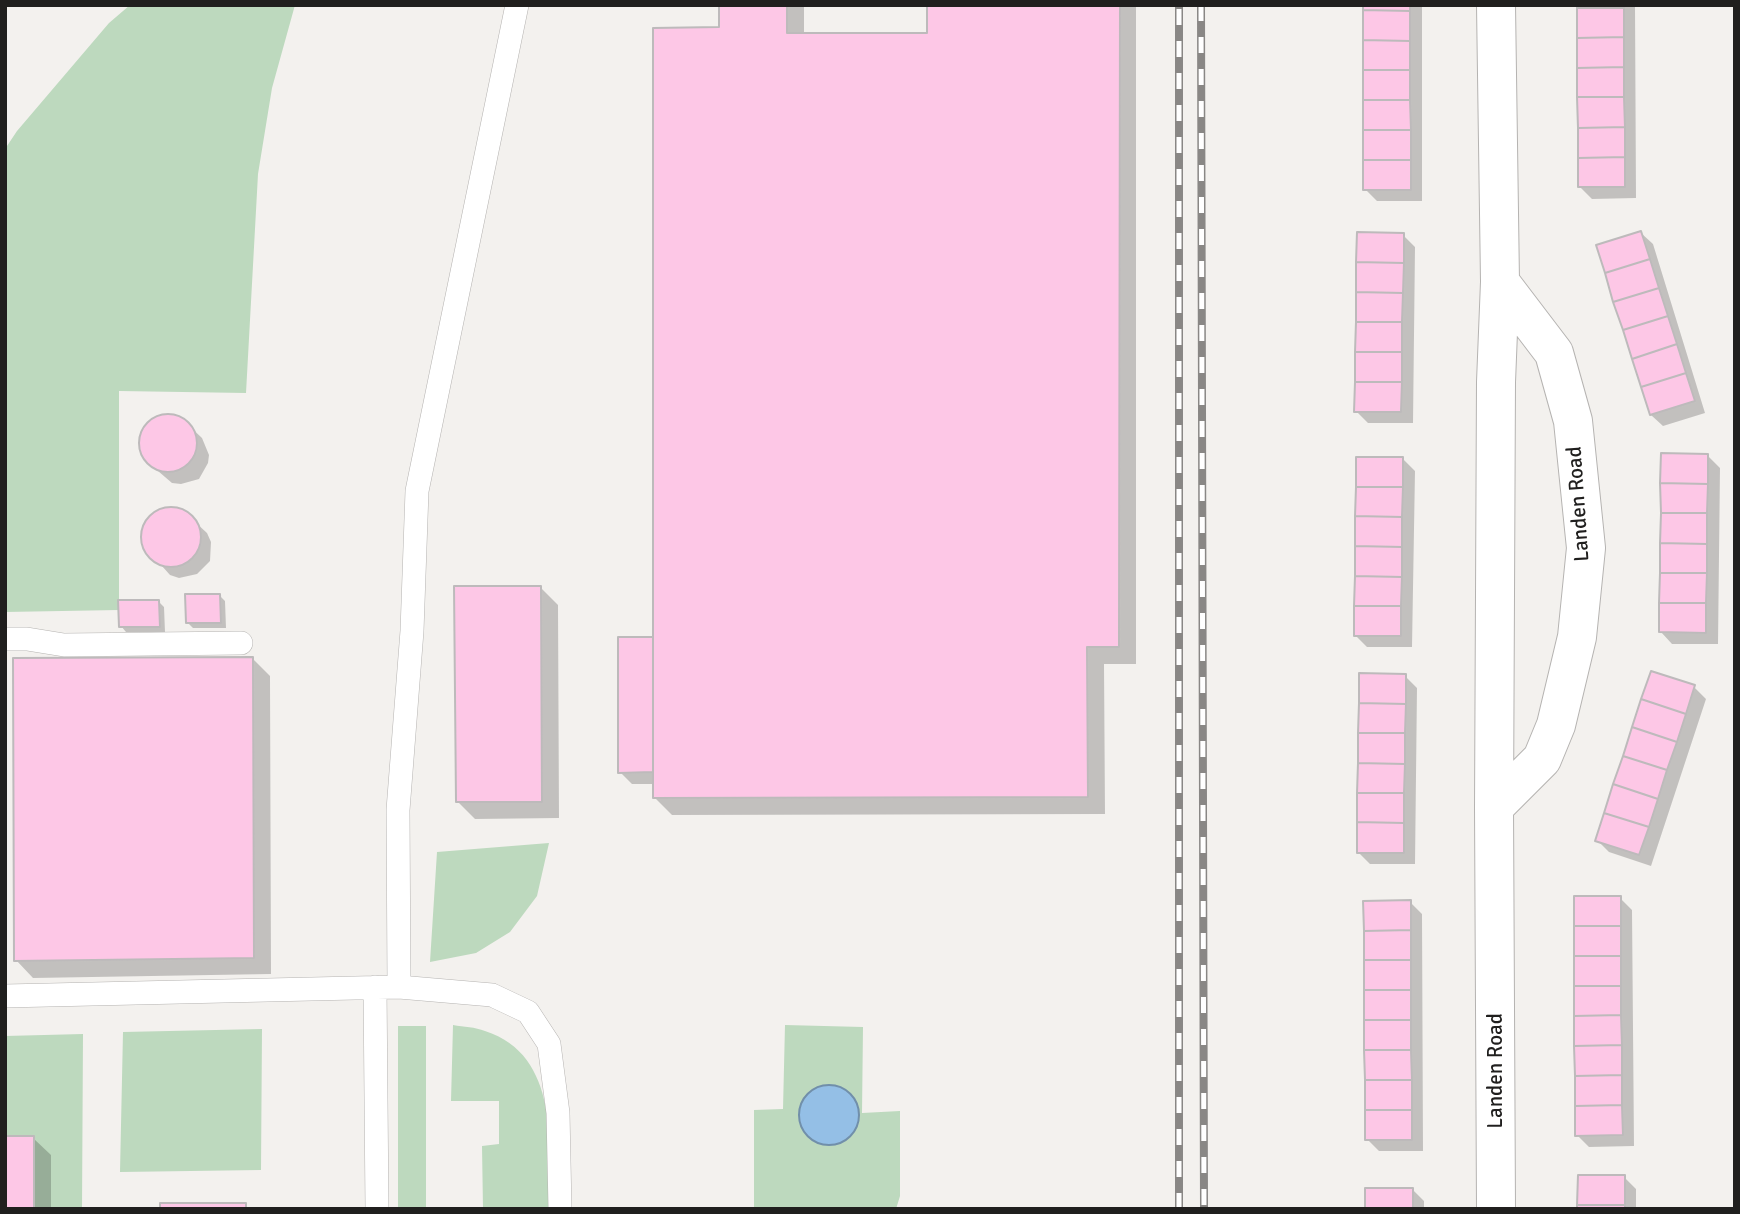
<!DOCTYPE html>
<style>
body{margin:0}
#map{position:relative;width:1740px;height:1214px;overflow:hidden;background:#f3f1ee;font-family:Signika,sans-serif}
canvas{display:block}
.frame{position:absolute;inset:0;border:7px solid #201f1e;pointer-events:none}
</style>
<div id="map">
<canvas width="1740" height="1214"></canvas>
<div class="frame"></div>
</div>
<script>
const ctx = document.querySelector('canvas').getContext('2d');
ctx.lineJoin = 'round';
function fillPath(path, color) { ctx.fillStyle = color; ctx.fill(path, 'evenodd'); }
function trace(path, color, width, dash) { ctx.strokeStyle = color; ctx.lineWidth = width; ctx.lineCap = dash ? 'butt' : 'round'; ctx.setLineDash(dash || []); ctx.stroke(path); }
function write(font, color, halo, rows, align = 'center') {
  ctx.font = font + ' Signika,sans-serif'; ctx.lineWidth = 6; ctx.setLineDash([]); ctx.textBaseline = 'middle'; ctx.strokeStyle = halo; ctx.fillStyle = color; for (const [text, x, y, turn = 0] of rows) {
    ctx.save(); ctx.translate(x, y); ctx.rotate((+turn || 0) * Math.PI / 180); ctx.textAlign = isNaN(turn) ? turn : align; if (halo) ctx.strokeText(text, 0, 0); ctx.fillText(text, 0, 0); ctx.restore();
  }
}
fillPath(new Path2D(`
 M 130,5 L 295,5 L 272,88 L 258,174 L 246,393 L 119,391 L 119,610 L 5,612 L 5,149 L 17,131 L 109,23 Z
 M 549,843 L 537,896 L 510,932 L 476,953 L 430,962 L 437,852 Z
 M 453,1025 C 464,1027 475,1027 485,1031 C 560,1055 549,1146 552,1209 L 483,1209 L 482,1146 L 499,1144 L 499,1101 L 451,1101 Z
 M 785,1025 L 863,1027 L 862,1113 L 900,1111 L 900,1196 L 896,1209 L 754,1209 L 754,1110 L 783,1109 Z
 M 398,1026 L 426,1026 L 426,1209 L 398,1209 Z
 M 262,1029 L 261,1170 L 120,1172 L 123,1032 Z
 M 83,1034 L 82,1209 L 34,1209 L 34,1136 L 5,1136 L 5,1036 Z`), '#bdd9be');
const water = new Path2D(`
 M799 1115a30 30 0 1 1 60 0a30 30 0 1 1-60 0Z`);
fillPath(water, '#94bfe6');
trace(water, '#718faa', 2);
fillPath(new Path2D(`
 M 721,5 L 804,5 L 804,35 L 929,35 L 929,5 L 1136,5 L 1136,664 L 1104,664 L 1105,814 L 672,815 L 654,797 L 654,784 L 632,784 L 620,772 L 654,638 L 721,29 Z
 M 1365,5 L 1422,5 L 1422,201 L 1377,201 L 1365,189 Z
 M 1578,5 L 1635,5 L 1636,198 L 1592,199 L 1580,187 Z
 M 1641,233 L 1653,244 L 1705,413 L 1663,426 L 1651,415 Z
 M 1403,235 L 1415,247 L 1413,423 L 1368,423 L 1356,411 Z
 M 165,415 L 183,420 L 202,438 L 209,455 L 208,463 L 199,479 L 181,484 L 172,483 L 151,465 L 141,449 L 141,440 L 149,423 Z
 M 1708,456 L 1720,468 L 1718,644 L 1672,644 L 1661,632 Z
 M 1403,459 L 1415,471 L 1412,647 L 1367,647 L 1355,635 Z
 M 170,508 L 180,510 L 194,521 L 207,533 L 211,542 L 210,561 L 197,574 L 179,578 L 170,575 L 145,547 L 143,538 L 147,521 L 162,510 Z
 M 540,587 L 558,605 L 559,818 L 475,819 L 458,802 Z
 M 220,596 L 225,601 L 226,628 L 193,628 L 188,623 Z
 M 159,602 L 164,607 L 165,632 L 126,632 L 121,626 Z
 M 252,658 L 270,676 L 271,974 L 33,978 L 16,960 Z
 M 1405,676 L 1417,688 L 1415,864 L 1370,864 L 1358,852 Z
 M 1694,687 L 1706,699 L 1651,866 L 1609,852 L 1597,840 Z
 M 1620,898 L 1632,910 L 1634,1146 L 1589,1147 L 1577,1135 Z
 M 1410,902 L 1422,914 L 1423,1151 L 1379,1151 L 1367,1139 Z
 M 33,1138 L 51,1155 L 51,1209 L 5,1209 Z
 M 1624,1177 L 1636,1189 L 1636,1209 L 1579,1209 Z
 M 1412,1189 L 1424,1201 L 1424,1209 L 1367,1209 Z`), '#0003');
const building = new Path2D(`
 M 719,5 L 787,5 L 787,33 L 927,33 L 927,5 L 1120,5 L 1119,647 L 1087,647 L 1088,797 L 653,798 L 653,28 L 719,27 Z
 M 1363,5 L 1410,5 L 1410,11 L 1363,10 Z
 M 1577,5 L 1624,5 L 1624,8 L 1577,8 Z
 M 1577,8 L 1624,8 L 1624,37 L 1577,38 Z
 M 1363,10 L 1410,11 L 1410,41 L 1363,40 Z
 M 1624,37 L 1624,67 L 1577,68 L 1577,38 Z
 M 1363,40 L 1410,41 L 1410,70 L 1363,70 Z
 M 1624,67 L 1624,97 L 1577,97 L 1577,68 Z
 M 1363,70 L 1410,70 L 1410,100 L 1363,100 Z
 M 1577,97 L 1624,97 L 1625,127 L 1578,128 Z
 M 1363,100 L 1410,100 L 1411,130 L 1363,130 Z
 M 1625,127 L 1625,157 L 1578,158 L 1578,128 Z
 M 1363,130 L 1411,130 L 1411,160 L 1363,160 Z
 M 1625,157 L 1625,187 L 1578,187 L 1578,158 Z
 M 1363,160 L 1411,160 L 1411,190 L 1363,190 Z
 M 1641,231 L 1650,259 L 1605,273 L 1596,245 Z
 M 1357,232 L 1404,233 L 1404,263 L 1356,262 Z
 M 1650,259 L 1659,288 L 1613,302 L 1605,273 Z
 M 1356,262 L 1404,263 L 1403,293 L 1356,292 Z
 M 1659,288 L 1668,316 L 1623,330 L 1613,302 Z
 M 1356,292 L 1403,293 L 1402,322 L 1356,322 Z
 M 1668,316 L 1677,344 L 1632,359 L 1623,330 Z
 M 1356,322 L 1402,322 L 1402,352 L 1355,352 Z
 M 1677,344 L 1686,373 L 1641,387 L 1632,359 Z
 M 1355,352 L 1402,352 L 1402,382 L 1355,382 Z
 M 1686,373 L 1695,401 L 1650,415 L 1641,387 Z
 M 1355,382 L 1402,382 L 1401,412 L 1354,412 Z
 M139 443a29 29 0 1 1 58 0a29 29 0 1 1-58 0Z
 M 1661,453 L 1708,454 L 1708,484 L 1660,483 Z
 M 1356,457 L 1403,457 L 1403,487 L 1356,487 Z
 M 1660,483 L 1708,484 L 1707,513 L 1661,513 Z
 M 1356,487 L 1403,487 L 1402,517 L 1355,516 Z
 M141 537a30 30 0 1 1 60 0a30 30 0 1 1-60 0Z
 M 1661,513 L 1707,513 L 1707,544 L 1660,543 Z
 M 1355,516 L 1402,517 L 1402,547 L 1355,546 Z
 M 1660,543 L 1707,544 L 1707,573 L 1660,573 Z
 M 1355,546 L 1402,547 L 1402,577 L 1355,576 Z
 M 1660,573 L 1707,573 L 1706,603 L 1659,603 Z
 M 1355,576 L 1402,577 L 1401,606 L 1354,606 Z
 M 454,586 L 541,586 L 542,802 L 456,802 Z
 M 185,594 L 220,594 L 221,623 L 186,623 Z
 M 118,600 L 159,600 L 160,627 L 119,627 Z
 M 1659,603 L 1706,603 L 1706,633 L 1659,632 Z
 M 1354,606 L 1401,606 L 1401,636 L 1354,636 Z
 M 618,637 L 653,637 L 653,772 L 618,773 Z
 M 253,657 L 254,958 L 14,961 L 13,658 Z
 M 1651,671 L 1695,685 L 1686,714 L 1641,699 Z
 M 1359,673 L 1406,674 L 1406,704 L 1359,703 Z
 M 1641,699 L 1686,714 L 1677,742 L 1632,727 Z
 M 1359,703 L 1406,704 L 1405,733 L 1358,733 Z
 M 1632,727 L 1677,742 L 1667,770 L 1623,756 Z
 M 1358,733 L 1405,733 L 1405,764 L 1358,763 Z
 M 1623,756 L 1667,770 L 1658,799 L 1613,784 Z
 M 1358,763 L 1405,764 L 1404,793 L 1357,793 Z
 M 1613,784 L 1658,799 L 1649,827 L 1604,813 Z
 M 1357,793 L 1404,793 L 1404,823 L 1357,822 Z
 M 1604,813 L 1649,827 L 1639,855 L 1595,841 Z
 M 1357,822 L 1404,823 L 1404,853 L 1357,853 Z
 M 1574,896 L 1621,896 L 1621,926 L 1574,926 Z
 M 1411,900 L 1411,930 L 1364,931 L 1363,901 Z
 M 1574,926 L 1621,926 L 1621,956 L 1574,956 Z
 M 1411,930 L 1411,960 L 1364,960 L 1364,931 Z
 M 1574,956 L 1621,956 L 1621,986 L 1574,986 Z
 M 1364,960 L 1411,960 L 1411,990 L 1364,990 Z
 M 1574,986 L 1621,986 L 1621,1015 L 1574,1016 Z
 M 1364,990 L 1411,990 L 1411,1020 L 1364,1020 Z
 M 1621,1015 L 1622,1045 L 1574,1046 L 1574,1016 Z
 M 1364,1020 L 1411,1020 L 1411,1050 L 1364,1050 Z
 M 1622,1045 L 1622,1075 L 1575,1076 L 1574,1046 Z
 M 1364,1050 L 1411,1050 L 1412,1080 L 1365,1080 Z
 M 1622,1075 L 1622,1105 L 1575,1106 L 1575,1076 Z
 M 1365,1080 L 1412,1080 L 1412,1110 L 1365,1110 Z
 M 1622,1105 L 1623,1135 L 1575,1136 L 1575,1106 Z
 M 1365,1110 L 1412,1110 L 1412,1140 L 1365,1140 Z
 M 5,1136 L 34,1136 L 34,1209 L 5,1209 Z
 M 1578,1175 L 1625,1175 L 1625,1205 L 1577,1205 Z
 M 1365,1188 L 1413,1188 L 1413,1209 L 1365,1209 Z
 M 160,1203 L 246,1203 L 246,1209 L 160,1209 Z
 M 1577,1205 L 1625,1205 L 1625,1209 L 1577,1209 Z`);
fillPath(building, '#fdc7e6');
trace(building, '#bdbabb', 2);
const service = new Path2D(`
 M 5,639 L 27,639 L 64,645 L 241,643
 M 375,987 L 377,1209
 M 399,987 L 398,810 L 412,631 L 417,491 L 517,5
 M 5,996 L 399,987 L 492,995 L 528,1012 L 549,1044 L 558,1113 L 560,1209`);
const minor = new Path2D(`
 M 1496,5 L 1500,282 L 1496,382 L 1494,807 L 1496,1209
 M 1494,807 L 1542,759 L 1556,725 L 1577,637 L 1586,548 L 1573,421 L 1554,353 L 1500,282`);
trace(service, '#b5b3b1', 24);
trace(minor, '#b5b3b1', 40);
trace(service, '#fff', 23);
trace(minor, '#fff', 38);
const rail = new Path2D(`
 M 1201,5 L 1204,1209
 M 1179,1209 L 1179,5`);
trace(rail, '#898785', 8);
trace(rail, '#fff', 5, [16]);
write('21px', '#201f1e', '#fff', [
 ["Landen Road",1579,504,-94],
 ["Landen Road",1496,1071,-90]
]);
</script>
